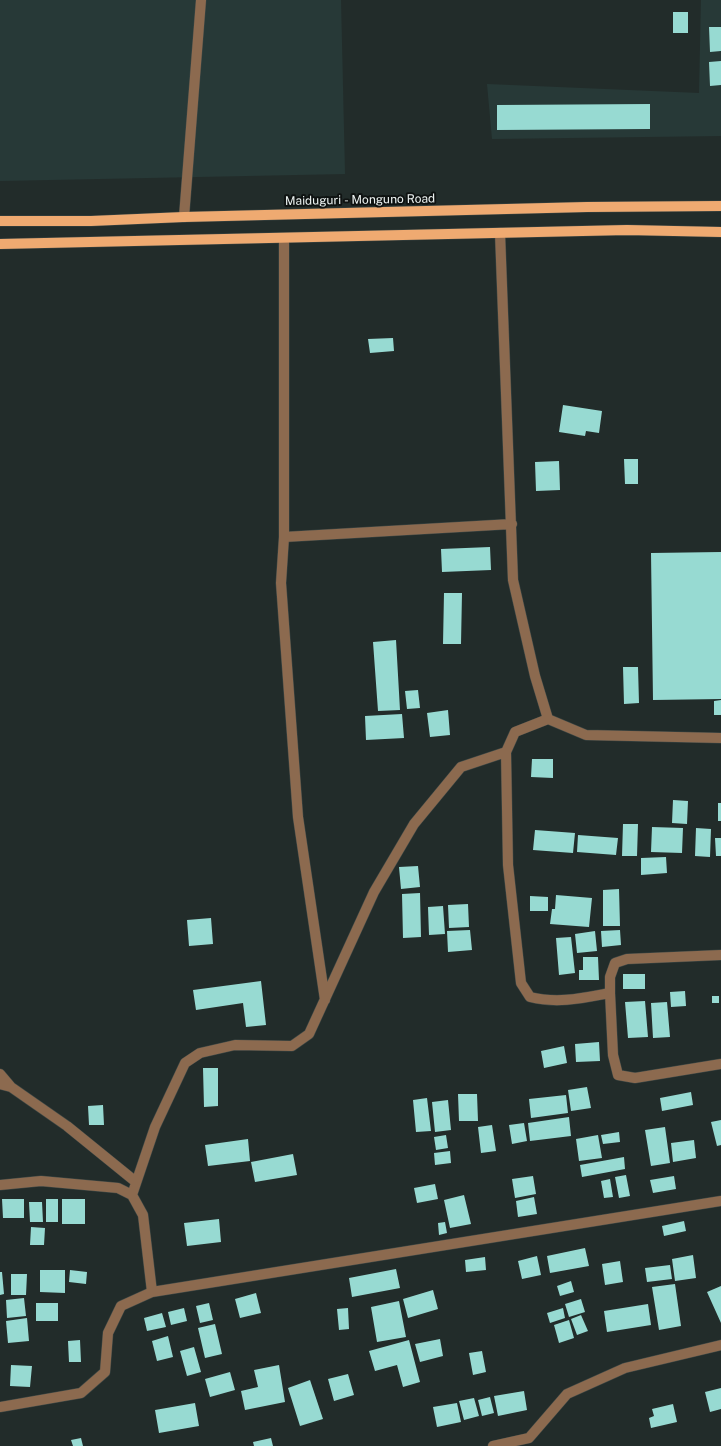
<!DOCTYPE html>
<style>
body{margin:0}
canvas{display:block;background:#222c2a}
</style>
<canvas width="721" height="1446"></canvas>
<script>
const ctx = document.querySelector('canvas').getContext('2d');
ctx.lineJoin = 'round';
function fillPath(path, color) { ctx.fillStyle = color; ctx.fill(path, 'evenodd'); }
function trace(path, color, width, dash) { ctx.strokeStyle = color; ctx.lineWidth = width; ctx.lineCap = dash ? 'butt' : 'round'; ctx.setLineDash(dash || []); ctx.stroke(path); }
function write(font, color, halo, rows, align = 'center') {
  ctx.font = font + ' "Public Sans",sans-serif'; ctx.lineWidth = 4; ctx.setLineDash([]); ctx.textBaseline = 'middle'; ctx.strokeStyle = halo; ctx.fillStyle = color; for (const [text, x, y, turn = 0] of rows) {
    ctx.save(); ctx.translate(x, y); ctx.rotate((+turn || 0) * Math.PI / 180); ctx.textAlign = isNaN(turn) ? turn : align; if (halo) ctx.strokeText(text, 0, 0); ctx.fillText(text, 0, 0); ctx.restore();
  }
}
fillPath(new Path2D(`
 M 0,0 L 341,0 L 345,174 L 0,181 Z
 M 701,0 L 721,0 L 721,136 L 492,139 L 487,84 L 699,93 Z`), '#273937');
fillPath(new Path2D(`
 M 673,12 L 688,12 L 688,33 L 673,33 Z
 M 709,27 L 721,27 L 721,51 L 710,52 Z
 M 721,61 L 721,85 L 710,86 L 709,62 Z
 M 650,104 L 650,129 L 497,130 L 497,105 Z
 M 393,338 L 394,351 L 370,353 L 368,339 Z
 M 563,405 L 602,411 L 599,433 L 586,431 L 585,436 L 559,432 Z
 M 624,459 L 638,459 L 638,484 L 625,484 Z
 M 559,461 L 560,490 L 536,491 L 535,462 Z
 M 490,547 L 491,570 L 442,572 L 441,549 Z
 M 721,552 L 721,699 L 653,700 L 651,553 Z
 M 444,593 L 462,593 L 461,644 L 443,644 Z
 M 396,640 L 400,710 L 378,711 L 373,642 Z
 M 623,667 L 638,667 L 639,703 L 624,704 Z
 M 418,690 L 420,708 L 407,709 L 405,691 Z
 M 721,700 L 721,715 L 714,715 L 714,701 Z
 M 448,710 L 450,735 L 430,737 L 427,713 Z
 M 402,714 L 404,738 L 366,740 L 365,716 Z
 M 532,759 L 553,759 L 553,778 L 531,777 Z
 M 673,800 L 688,801 L 687,824 L 672,823 Z
 M 718,803 L 721,803 L 721,821 L 718,821 Z
 M 623,824 L 638,824 L 637,856 L 622,856 Z
 M 652,827 L 683,828 L 682,853 L 651,852 Z
 M 696,828 L 711,829 L 710,857 L 695,856 Z
 M 535,830 L 575,833 L 573,853 L 533,850 Z
 M 578,835 L 618,838 L 616,855 L 577,852 Z
 M 715,838 L 721,838 L 721,856 L 716,856 Z
 M 666,857 L 667,873 L 641,875 L 641,858 Z
 M 418,866 L 420,887 L 401,889 L 399,867 Z
 M 619,889 L 620,926 L 603,926 L 603,890 Z
 M 420,893 L 421,937 L 403,938 L 402,894 Z
 M 556,895 L 592,898 L 589,927 L 550,924 L 552,909 L 555,909 Z
 M 530,896 L 548,897 L 548,911 L 530,911 Z
 M 468,904 L 469,927 L 449,928 L 448,905 Z
 M 443,906 L 445,934 L 429,935 L 428,907 Z
 M 211,918 L 213,944 L 189,946 L 187,920 Z
 M 470,930 L 472,950 L 448,952 L 447,931 Z
 M 620,930 L 621,945 L 602,947 L 601,931 Z
 M 595,931 L 597,951 L 577,953 L 575,934 Z
 M 571,937 L 575,973 L 559,975 L 556,938 Z
 M 583,957 L 598,957 L 599,980 L 579,980 L 579,970 L 583,970 Z
 M 623,974 L 645,974 L 645,989 L 623,989 Z
 M 261,981 L 266,1025 L 246,1027 L 243,1003 L 196,1010 L 193,990 Z
 M 685,991 L 686,1006 L 671,1007 L 670,992 Z
 M 712,996 L 719,996 L 719,1003 L 712,1003 Z
 M 645,1001 L 648,1037 L 628,1038 L 625,1002 Z
 M 667,1002 L 670,1037 L 653,1038 L 651,1003 Z
 M 599,1042 L 600,1061 L 576,1062 L 575,1044 Z
 M 564,1046 L 567,1063 L 544,1068 L 541,1051 Z
 M 203,1068 L 218,1068 L 218,1106 L 204,1107 Z
 M 587,1087 L 591,1108 L 571,1111 L 568,1090 Z
 M 691,1092 L 693,1105 L 662,1111 L 660,1098 Z
 M 458,1094 L 477,1094 L 478,1121 L 459,1121 Z
 M 566,1095 L 568,1113 L 531,1118 L 529,1099 Z
 M 427,1098 L 431,1131 L 416,1132 L 413,1100 Z
 M 448,1100 L 451,1130 L 435,1132 L 432,1102 Z
 M 103,1105 L 104,1125 L 89,1125 L 88,1106 Z
 M 569,1117 L 571,1136 L 530,1141 L 528,1123 Z
 M 721,1120 L 721,1145 L 717,1146 L 711,1122 Z
 M 524,1123 L 527,1141 L 512,1144 L 509,1125 Z
 M 492,1125 L 496,1151 L 481,1153 L 478,1127 Z
 M 665,1127 L 670,1163 L 651,1166 L 645,1130 Z
 M 619,1132 L 620,1142 L 603,1144 L 601,1135 Z
 M 446,1135 L 448,1148 L 436,1150 L 434,1137 Z
 M 598,1135 L 602,1158 L 579,1161 L 576,1139 Z
 M 248,1139 L 250,1161 L 208,1166 L 205,1145 Z
 M 694,1140 L 696,1158 L 673,1162 L 671,1143 Z
 M 450,1151 L 451,1163 L 435,1165 L 434,1153 Z
 M 293,1154 L 297,1175 L 255,1182 L 251,1162 Z
 M 624,1157 L 625,1169 L 582,1177 L 580,1165 Z
 M 626,1175 L 630,1196 L 619,1198 L 615,1177 Z
 M 533,1176 L 536,1194 L 515,1198 L 512,1179 Z
 M 674,1176 L 676,1189 L 653,1193 L 650,1180 Z
 M 610,1179 L 613,1197 L 604,1198 L 601,1181 Z
 M 435,1184 L 438,1199 L 417,1203 L 414,1188 Z
 M 464,1195 L 471,1224 L 450,1228 L 444,1200 Z
 M 534,1197 L 537,1214 L 518,1217 L 516,1201 Z
 M 2,1199 L 24,1199 L 24,1218 L 3,1218 Z
 M 46,1199 L 58,1199 L 58,1222 L 46,1222 Z
 M 62,1199 L 85,1199 L 85,1224 L 62,1224 Z
 M 29,1202 L 42,1202 L 43,1222 L 30,1222 Z
 M 219,1219 L 221,1242 L 187,1246 L 184,1223 Z
 M 684,1221 L 686,1231 L 664,1236 L 662,1226 Z
 M 445,1222 L 447,1233 L 439,1235 L 438,1223 Z
 M 31,1227 L 45,1228 L 44,1245 L 30,1245 Z
 M 585,1248 L 589,1266 L 550,1273 L 547,1256 Z
 M 693,1255 L 696,1278 L 675,1281 L 672,1259 Z
 M 537,1256 L 541,1275 L 522,1279 L 518,1261 Z
 M 485,1257 L 486,1270 L 466,1272 L 465,1260 Z
 M 620,1261 L 623,1282 L 605,1285 L 602,1264 Z
 M 670,1265 L 672,1279 L 647,1282 L 645,1268 Z
 M 396,1269 L 400,1288 L 352,1297 L 349,1278 Z
 M 40,1270 L 65,1270 L 65,1293 L 40,1292 Z
 M 70,1270 L 87,1272 L 86,1284 L 69,1282 Z
 M 0,1272 L 2,1272 L 4,1294 L 0,1295 Z
 M 11,1274 L 27,1274 L 26,1295 L 11,1295 Z
 M 571,1281 L 574,1292 L 560,1296 L 557,1286 Z
 M 675,1284 L 681,1326 L 659,1330 L 652,1287 Z
 M 721,1286 L 721,1323 L 707,1292 Z
 M 433,1290 L 438,1309 L 408,1318 L 403,1299 Z
 M 256,1293 L 261,1313 L 240,1318 L 235,1299 Z
 M 24,1298 L 26,1316 L 7,1318 L 6,1300 Z
 M 581,1299 L 585,1312 L 569,1317 L 565,1304 Z
 M 399,1301 L 406,1337 L 377,1342 L 371,1307 Z
 M 36,1303 L 58,1303 L 58,1321 L 36,1321 Z
 M 209,1303 L 213,1320 L 200,1323 L 196,1306 Z
 M 648,1304 L 651,1325 L 607,1332 L 604,1311 Z
 M 184,1308 L 187,1321 L 171,1325 L 168,1312 Z
 M 348,1308 L 349,1329 L 339,1330 L 337,1309 Z
 M 563,1308 L 565,1318 L 550,1323 L 547,1313 Z
 M 162,1313 L 166,1327 L 147,1331 L 144,1318 Z
 M 581,1315 L 588,1331 L 577,1335 L 571,1319 Z
 M 27,1318 L 29,1341 L 8,1343 L 6,1321 Z
 M 569,1320 L 574,1338 L 559,1343 L 554,1325 Z
 M 215,1324 L 222,1354 L 205,1358 L 198,1328 Z
 M 168,1336 L 173,1357 L 157,1361 L 152,1341 Z
 M 440,1339 L 443,1356 L 420,1362 L 415,1344 Z
 M 80,1340 L 81,1362 L 69,1362 L 68,1341 Z
 M 409,1340 L 420,1382 L 403,1387 L 397,1365 L 375,1371 L 369,1351 Z
 M 194,1347 L 201,1372 L 187,1376 L 180,1351 Z
 M 482,1351 L 486,1372 L 473,1375 L 469,1353 Z
 M 11,1365 L 32,1366 L 30,1387 L 10,1386 Z
 M 279,1365 L 285,1402 L 245,1410 L 241,1391 L 258,1387 L 254,1370 Z
 M 230,1372 L 235,1390 L 210,1397 L 205,1379 Z
 M 348,1374 L 354,1395 L 334,1401 L 328,1379 Z
 M 310,1380 L 323,1419 L 300,1426 L 288,1388 Z
 M 721,1388 L 721,1409 L 710,1412 L 705,1392 Z
 M 524,1391 L 527,1410 L 498,1416 L 494,1396 Z
 M 490,1397 L 494,1413 L 482,1416 L 478,1400 Z
 M 474,1398 L 479,1416 L 464,1420 L 459,1401 Z
 M 195,1403 L 199,1426 L 159,1433 L 155,1410 Z
 M 457,1403 L 461,1422 L 437,1427 L 433,1407 Z
 M 673,1404 L 677,1422 L 651,1428 L 649,1418 L 654,1416 L 652,1409 Z
 M 81,1438 L 83,1446 L 73,1446 L 71,1440 Z
 M 271,1438 L 273,1446 L 254,1446 L 253,1442 Z`), '#97dad2');
const minor = new Path2D(`
 M 184,217 L 201,0
 M 500,233 L 513,580 L 535,676 L 548,719
 M 284,239 L 284,537 L 281,583 L 298,817 L 325,1000
 M 284,537 L 512,524
 M 721,955 L 627,959 L 615,963 L 610,977 L 610,993 L 613,1055 L 618,1075 L 635,1078 L 721,1064
 M 610,993 C 583,998 558,1004 530,997 L 521,983 L 508,865 L 506,752 L 515,732 L 548,719 L 586,735 L 721,738
 M 0,1074 L 11,1087
 M 0,1084 L 11,1087 L 67,1126 L 136,1182
 M 0,1185 L 41,1181 L 118,1188 L 132,1195 L 143,1215 L 152,1292
 M 132,1195 L 155,1127 L 185,1063 L 200,1053 L 235,1045 L 292,1046 L 309,1034 L 374,892 L 414,824 L 461,767 L 506,752
 M 0,1407 L 81,1393 L 105,1372 L 108,1333 L 121,1306 L 152,1292 L 721,1201
 M 493,1446 L 529,1438 L 567,1394 L 625,1368 L 721,1345`);
const primary = new Path2D(`
 M 0,221 L 91,221 L 184,217 L 587,207 L 721,206
 M 0,244 L 627,230 L 721,232`);
trace(minor, '#3e4846', 11);
trace(primary, '#3e4846', 11);
trace(minor, '#8c6a4f', 10);
trace(primary, '#efaa71', 10);
write('12px', '#ecf2f1', '#0f1312', [
 ["Maiduguri - Monguno Road",360,200,-1]
]);
</script>
